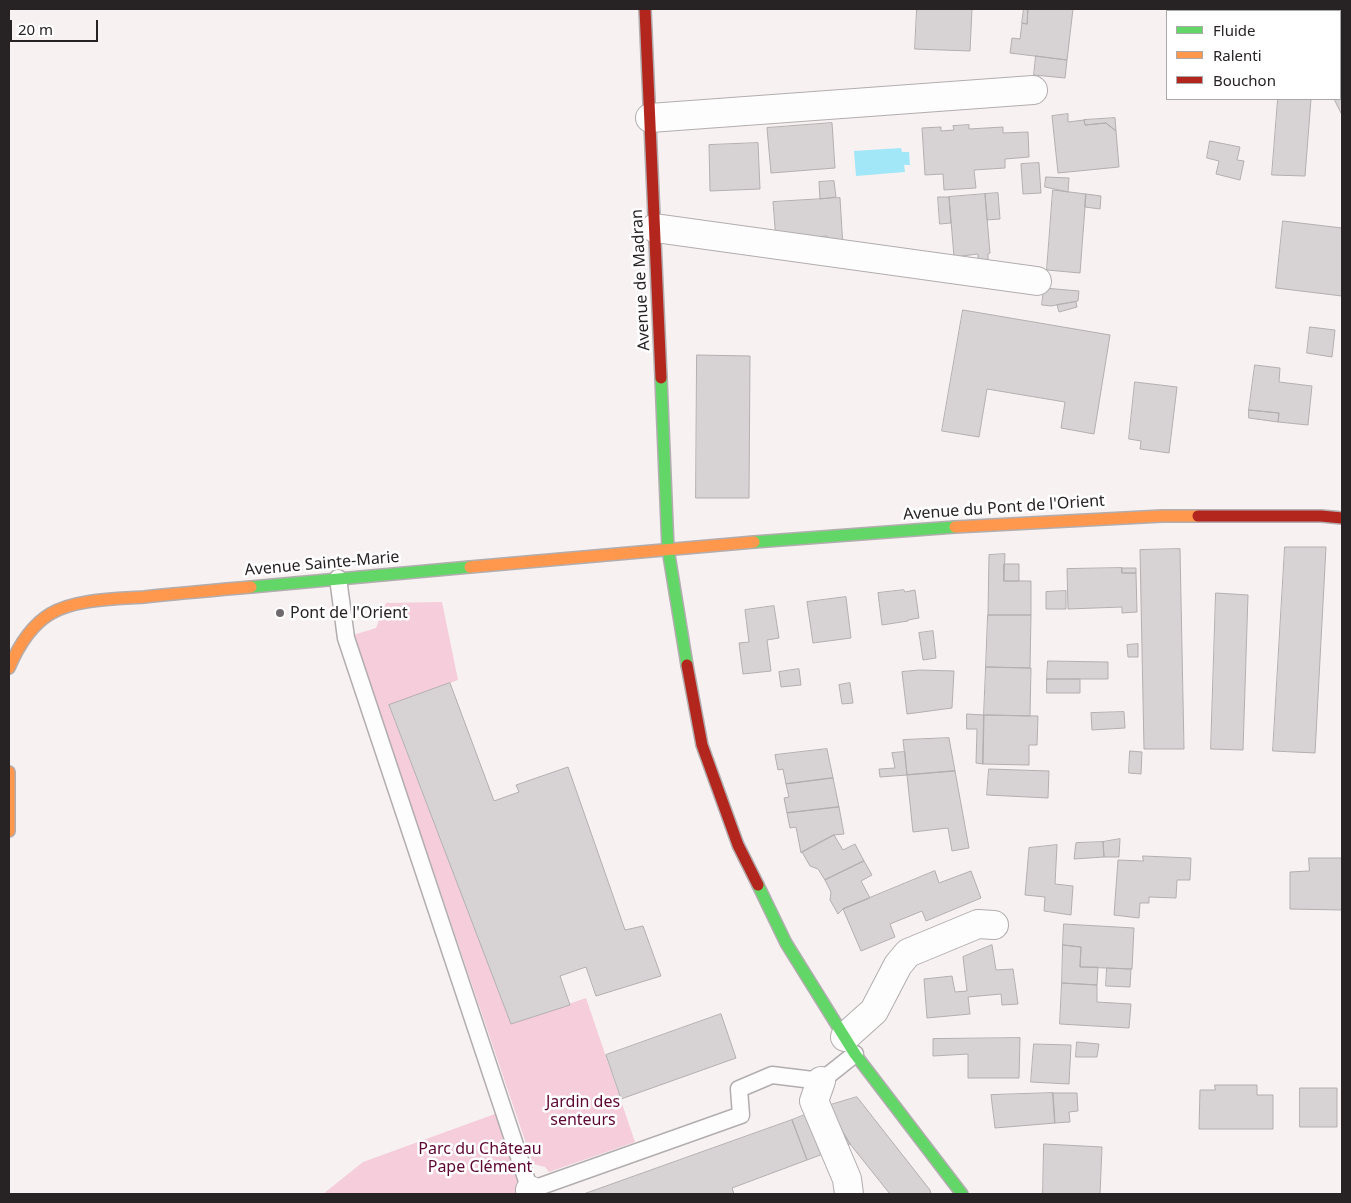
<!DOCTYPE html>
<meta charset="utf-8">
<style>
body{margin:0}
#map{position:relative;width:1351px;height:1203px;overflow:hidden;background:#f7f1f2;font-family:"Noto Sans",sans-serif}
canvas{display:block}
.frame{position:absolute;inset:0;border:10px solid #272224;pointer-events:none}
.legend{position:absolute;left:1166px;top:10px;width:175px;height:90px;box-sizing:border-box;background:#fff;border:1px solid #a9a7a7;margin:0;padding:6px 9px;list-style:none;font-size:15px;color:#272224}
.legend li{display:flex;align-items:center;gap:10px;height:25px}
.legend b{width:25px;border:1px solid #a9a7a7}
.scale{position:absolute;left:10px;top:20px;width:88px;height:22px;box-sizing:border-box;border:2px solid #272224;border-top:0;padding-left:6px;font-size:15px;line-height:18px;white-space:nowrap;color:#272224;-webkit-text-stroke:4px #fff;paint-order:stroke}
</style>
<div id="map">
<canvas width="1351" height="1203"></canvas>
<div class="frame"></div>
<ul class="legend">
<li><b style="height:6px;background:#63d668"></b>Fluide</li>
<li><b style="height:6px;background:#ff974d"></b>Ralenti</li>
<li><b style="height:6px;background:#b3261e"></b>Bouchon</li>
</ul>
<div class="scale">20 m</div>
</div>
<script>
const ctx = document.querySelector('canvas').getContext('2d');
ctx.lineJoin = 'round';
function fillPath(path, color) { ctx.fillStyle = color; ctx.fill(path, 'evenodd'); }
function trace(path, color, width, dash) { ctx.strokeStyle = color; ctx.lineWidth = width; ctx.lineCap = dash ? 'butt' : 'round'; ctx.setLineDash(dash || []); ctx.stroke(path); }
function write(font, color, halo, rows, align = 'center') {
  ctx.font = font + ' "Noto Sans",sans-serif'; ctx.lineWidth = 5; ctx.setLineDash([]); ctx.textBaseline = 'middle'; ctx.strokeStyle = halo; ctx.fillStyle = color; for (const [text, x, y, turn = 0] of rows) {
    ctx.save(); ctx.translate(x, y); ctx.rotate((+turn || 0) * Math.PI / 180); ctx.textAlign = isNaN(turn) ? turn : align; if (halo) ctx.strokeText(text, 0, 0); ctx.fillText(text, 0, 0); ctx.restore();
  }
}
fillPath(new Path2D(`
 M 442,602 L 458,680 L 389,706 L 511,1024 L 586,998 L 635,1142 L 549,1172 L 545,1167 L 533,1164 L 353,635 L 376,628 L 386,603 Z
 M 503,1111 L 531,1194 L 323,1194 L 363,1162 Z`), '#f5cddb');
fillPath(new Path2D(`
 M 901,148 L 902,152 L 909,152 L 910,165 L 904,165 L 905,172 L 856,176 L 854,151 Z`), '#a2e7f7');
const building = new Path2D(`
 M 917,9 L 972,9 L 970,51 L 915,49 Z
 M 1024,9 L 1028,9 L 1027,24 L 1022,23 Z
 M 1028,9 L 1073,9 L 1067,60 L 1010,53 L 1012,38 L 1020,39 L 1022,23 L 1027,24 Z
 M 1342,29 L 1342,65 L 1340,66 L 1340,30 Z
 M 1036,56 L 1067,60 L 1065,78 L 1034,75 Z
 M 1342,90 L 1342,115 L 1334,99 L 1340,99 L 1340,91 Z
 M 1278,99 L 1311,99 L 1305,176 L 1272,175 Z
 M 1068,114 L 1068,122 L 1084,120 L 1085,125 L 1106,123 L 1116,131 L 1119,167 L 1058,173 L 1052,116 Z
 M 1115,118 L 1116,131 L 1106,123 L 1085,125 L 1084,120 Z
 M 832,123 L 835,168 L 771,173 L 767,128 Z
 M 969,125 L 969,129 L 1003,127 L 1003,133 L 1028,132 L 1029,157 L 1005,159 L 1005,168 L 974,170 L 976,188 L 944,190 L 943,174 L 925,175 L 922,128 L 941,127 L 941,131 L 954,130 L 953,126 Z
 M 1210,141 L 1240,147 L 1237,160 L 1244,161 L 1240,180 L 1216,174 L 1219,161 L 1207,158 Z
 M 758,143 L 760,189 L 710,191 L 709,145 Z
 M 1039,163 L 1041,193 L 1023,194 L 1021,164 Z
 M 1046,177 L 1069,178 L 1068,192 L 1045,187 Z
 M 834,181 L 836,197 L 820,199 L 819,182 Z
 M 1053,190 L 1086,194 L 1080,273 L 1047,270 Z
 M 998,193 L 1000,219 L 987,220 L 985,194 Z
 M 985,194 L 990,253 L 988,254 L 988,260 L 978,260 L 978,254 L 954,257 L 949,197 Z
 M 1086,194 L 1101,196 L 1100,209 L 1085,207 Z
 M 938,197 L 949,197 L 951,223 L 940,224 Z
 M 840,198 L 843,247 L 827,248 L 827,236 L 776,240 L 773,202 Z
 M 1283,221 L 1342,228 L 1342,296 L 1276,288 Z
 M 1044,288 L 1079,291 L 1078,301 L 1051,306 L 1042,305 Z
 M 1076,302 L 1077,307 L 1059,312 L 1057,305 Z
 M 963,310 L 1110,335 L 1094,434 L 1061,428 L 1065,402 L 987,389 L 979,437 L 942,431 Z
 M 1310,327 L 1335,330 L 1332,357 L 1307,353 Z
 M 697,355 L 750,356 L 749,498 L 696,498 Z
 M 1255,365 L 1280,368 L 1279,382 L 1312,386 L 1308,425 L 1278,422 L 1279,413 L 1249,410 Z
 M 1135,382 L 1177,387 L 1169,453 L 1140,449 L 1141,441 L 1129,439 Z
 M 1249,410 L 1279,413 L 1278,422 L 1249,418 Z
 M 1285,547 L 1326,547 L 1315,753 L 1273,751 Z
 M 1180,549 L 1184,749 L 1144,749 L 1140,550 Z
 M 1005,554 L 1004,581 L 1031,581 L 1031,615 L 988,615 L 989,555 Z
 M 1004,564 L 1019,564 L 1019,581 L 1004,581 Z
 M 1122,568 L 1136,568 L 1136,573 L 1122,573 Z
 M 1122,568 L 1122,573 L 1136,573 L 1137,612 L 1122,613 L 1122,607 L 1068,609 L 1067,569 Z
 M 904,590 L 905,592 L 915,590 L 919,618 L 908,620 L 908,621 L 882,625 L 878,593 Z
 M 1066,591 L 1066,609 L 1046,609 L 1046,592 Z
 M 1216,593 L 1248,595 L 1243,750 L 1211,749 Z
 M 846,597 L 851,638 L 813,643 L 807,602 Z
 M 774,606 L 779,638 L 767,640 L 771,671 L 743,674 L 739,643 L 749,642 L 745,610 Z
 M 988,615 L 1031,615 L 1030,668 L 986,667 Z
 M 933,631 L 936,658 L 923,660 L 919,633 Z
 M 1138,644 L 1138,657 L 1128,657 L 1127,645 Z
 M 1048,661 L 1108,662 L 1108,679 L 1047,679 Z
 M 986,667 L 1031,668 L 1030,716 L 984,715 Z
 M 799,669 L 801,685 L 781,687 L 779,672 Z
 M 920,670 L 954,671 L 952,708 L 907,714 L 902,672 Z
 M 1047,679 L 1080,679 L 1080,693 L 1047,693 Z
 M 450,683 L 494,801 L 519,792 L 516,785 L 568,767 L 625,930 L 643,926 L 661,976 L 596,996 L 586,967 L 560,976 L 570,1005 L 511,1024 L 389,705 Z
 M 850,683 L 853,703 L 842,704 L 839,685 Z
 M 1124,712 L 1125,728 L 1092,730 L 1091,713 Z
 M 967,714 L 984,715 L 983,764 L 976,763 L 977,729 L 967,729 Z
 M 984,715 L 1038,716 L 1037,745 L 1029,745 L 1029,765 L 983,764 Z
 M 949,738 L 955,771 L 907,775 L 903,740 Z
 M 827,749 L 833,778 L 786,784 L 783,769 L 778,770 L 775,755 Z
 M 1130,751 L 1142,752 L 1141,774 L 1129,773 Z
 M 905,752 L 907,775 L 880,777 L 879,769 L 895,768 L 892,753 Z
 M 989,769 L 1049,771 L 1048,798 L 987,795 Z
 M 955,771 L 969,848 L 952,851 L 948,828 L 913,832 L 907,775 Z
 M 833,778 L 839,807 L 787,813 L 784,798 L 789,797 L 786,784 Z
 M 839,807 L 844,834 L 834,835 L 801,853 L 796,827 L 790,828 L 787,813 Z
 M 834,835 L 843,850 L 855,844 L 864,861 L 825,880 L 818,869 L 810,866 L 802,852 Z
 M 1120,839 L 1119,857 L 1104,857 L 1103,842 Z
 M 1103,842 L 1104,857 L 1074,859 L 1076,843 Z
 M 1057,845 L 1055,884 L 1073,886 L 1071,915 L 1044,911 L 1045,897 L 1025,895 L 1029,848 Z
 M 1143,856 L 1191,858 L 1190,880 L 1177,880 L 1176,898 L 1149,897 L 1149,903 L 1140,903 L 1139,918 L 1114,915 L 1118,860 L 1143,861 Z
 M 1309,858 L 1342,858 L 1342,910 L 1290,909 L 1290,872 L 1309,871 Z
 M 864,861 L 872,875 L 861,881 L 870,898 L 843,909 L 838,914 L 830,900 L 831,892 L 825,880 Z
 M 935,871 L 939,883 L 971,871 L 981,898 L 926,921 L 922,911 L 890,924 L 895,937 L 861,951 L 843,909 Z
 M 1064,924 L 1134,928 L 1132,969 L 1080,967 L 1081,947 L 1063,945 Z
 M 992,945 L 996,970 L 1013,969 L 1018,1004 L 1002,1005 L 1001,994 L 968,997 L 970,1014 L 927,1018 L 924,979 L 952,976 L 955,992 L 967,991 L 963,957 Z
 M 1063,945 L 1081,947 L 1080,967 L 1098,967 L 1097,985 L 1062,983 Z
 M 1107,968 L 1131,969 L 1130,987 L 1106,986 Z
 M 1062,983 L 1097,985 L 1097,1002 L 1131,1004 L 1129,1028 L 1060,1024 Z
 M 721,1014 L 736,1058 L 621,1099 L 606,1055 Z
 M 1020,1038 L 1019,1078 L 968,1078 L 968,1054 L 933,1056 L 933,1039 Z
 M 1077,1042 L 1099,1044 L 1097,1057 L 1076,1057 Z
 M 1034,1044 L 1071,1045 L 1069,1084 L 1031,1082 Z
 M 1215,1085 L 1257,1085 L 1257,1095 L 1273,1095 L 1273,1129 L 1199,1129 L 1200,1090 L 1215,1090 Z
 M 1300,1088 L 1337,1088 L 1337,1127 L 1300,1127 Z
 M 1053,1093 L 1055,1123 L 995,1128 L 991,1095 Z
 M 1053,1093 L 1077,1093 L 1078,1111 L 1069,1112 L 1070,1122 L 1055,1123 Z
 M 857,1097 L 930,1190 L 931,1194 L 890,1194 L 850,1144 L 827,1106 Z
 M 827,1106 L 850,1144 L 807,1160 L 792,1120 Z
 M 792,1120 L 807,1160 L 732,1188 L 734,1194 L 584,1194 Z
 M 1044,1144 L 1102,1147 L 1100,1194 L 1043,1194 Z`);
fillPath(building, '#d7d3d4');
trace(building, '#b3afb0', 1);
const lane = new Path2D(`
 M 338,578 L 346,638 L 530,1190 L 741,1115 L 739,1089 L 772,1075 L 821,1081 L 855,1054`);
const street = new Path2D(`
 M 650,118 L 1033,90
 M 655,228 L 1037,281
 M 845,1037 L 874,1011 L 898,965 L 908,953 L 978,924 L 994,925
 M 821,1081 L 814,1101 L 847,1179 L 849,1194
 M 530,1190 L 531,1194`);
const fast = new Path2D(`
 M 661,378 L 668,549 L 687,665
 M 754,542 L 955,527
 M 251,587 L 470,567
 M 758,885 L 786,943 L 855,1054 L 962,1194`);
const slow = new Path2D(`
 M 955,527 L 1162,516 L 1198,516
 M 470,567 L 754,542
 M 9,668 C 18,647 30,626 50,614 C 75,599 116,599 144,597 C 180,593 216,590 251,587
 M 9,772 L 9,831`);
const jam = new Path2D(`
 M 645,9 L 661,378
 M 1198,516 L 1321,516 L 1342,518
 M 687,665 L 702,745 L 738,845 L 758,885`);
trace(lane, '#b2adae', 19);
trace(street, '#b2adae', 30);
trace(fast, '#b2adae', 14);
trace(slow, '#b2adae', 14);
trace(jam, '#b2adae', 14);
trace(lane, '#fefdfd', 16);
trace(street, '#fefdfd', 28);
trace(fast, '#63d668', 11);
trace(slow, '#ff974d', 11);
trace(jam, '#b3261e', 11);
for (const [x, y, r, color] of [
 [280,613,5,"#706a6c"]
]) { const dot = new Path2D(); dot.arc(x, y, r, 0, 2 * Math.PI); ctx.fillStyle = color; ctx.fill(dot); trace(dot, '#fff', 2); }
write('16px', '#272224', '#fff', [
 ["Avenue de Madran",641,280,-93],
 ["Avenue du Pont de l'Orient",1004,508,-4],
 ["Avenue Sainte-Marie",322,564,-5]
]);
write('16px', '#272224', '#fff', [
 ["Pont de l'Orient",290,613]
], 'left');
write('16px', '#5d0533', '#fff', [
 ["Jardin des",583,1102],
 ["senteurs",583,1120],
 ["Parc du Château",480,1149],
 ["Pape Clément",480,1167]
]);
</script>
